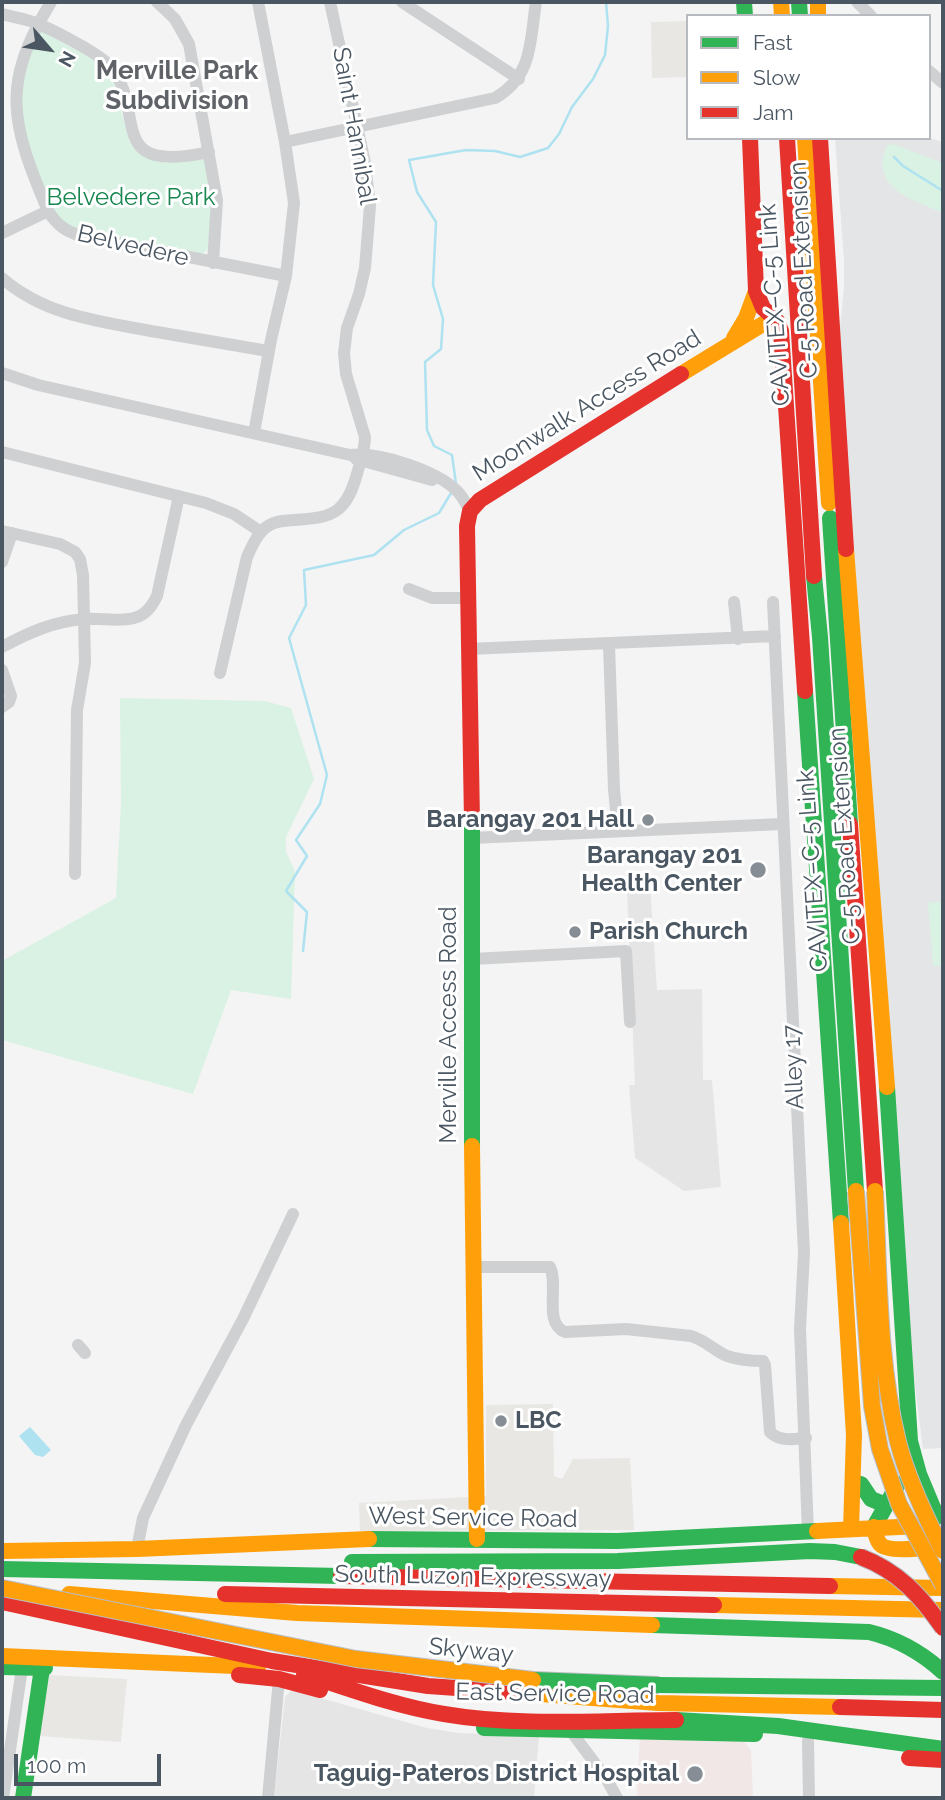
<!DOCTYPE html>
<meta charset="utf-8">
<style>
body{margin:0}
#map{position:relative;width:945px;height:1800px;overflow:hidden;background:#f4f4f4;font-family:Raleway,sans-serif}
canvas{display:block}
.frame{position:absolute;inset:0;border:4px solid #4a5661;pointer-events:none}
.legend{position:absolute;left:686px;top:14px;width:245px;height:126px;box-sizing:border-box;background:#fff;border:2px solid #b7bbc0;margin:0;padding:9px 12px;list-style:none;font-size:21px;color:#4a5661}
.legend li{display:flex;align-items:center;gap:14px;height:35px}
.legend b{width:35px;border:2px solid #b7bbc0}
.north{position:absolute;left:14px;top:14px;width:70px;height:70px;-webkit-text-stroke:5px #fff;paint-order:stroke;rotate:119deg;font-size:19px;font-weight:700;line-height:28px;text-align:center;color:#4a5661}
.north::after{content:'';display:block;margin:auto;width:24px;height:32px;background:#4a5661;clip-path:polygon(50% 0,100% 100%,50% 72%,0 100%)}
.scale{position:absolute;left:14px;top:1754px;width:147px;height:32px;box-sizing:border-box;border:4px solid #4a5661;border-top:0;padding-left:9px;font-size:21px;line-height:24px;white-space:nowrap;color:#4a5661;-webkit-text-stroke:5px #fff;paint-order:stroke}
</style>
<div id="map">
<canvas width="945" height="1800"></canvas>
<div class="frame"></div>
<ul class="legend">
<li><b style="height:9px;background:#30b455"></b>Fast</li>
<li><b style="height:9px;background:#ff9f0a"></b>Slow</li>
<li><b style="height:9px;background:#e5322d"></b>Jam</li>
</ul>
<div class="north">N</div>
<div class="scale">100 m</div>
</div>
<script>
const ctx = document.querySelector('canvas').getContext('2d');
ctx.lineJoin = 'round';
function fillPath(path, color) { ctx.fillStyle = color; ctx.fill(path, 'evenodd'); }
function trace(path, color, width, dash) { ctx.strokeStyle = color; ctx.lineWidth = width; ctx.lineCap = dash ? 'butt' : 'round'; ctx.setLineDash(dash || []); ctx.stroke(path); }
function write(font, color, halo, rows, align = 'center') {
  ctx.font = font + ' Raleway,sans-serif'; ctx.lineWidth = 6; ctx.setLineDash([]); ctx.textBaseline = 'middle'; ctx.strokeStyle = halo; ctx.fillStyle = color; for (const [text, x, y, turn = 0] of rows) {
    ctx.save(); ctx.translate(x, y); ctx.rotate((+turn || 0) * Math.PI / 180); ctx.textAlign = isNaN(turn) ? turn : align; if (halo) ctx.strokeText(text, 0, 0); ctx.fillText(text, 0, 0); ctx.restore();
  }
}
fillPath(new Path2D(`
 M 688,21 L 688,77 L 652,78 L 651,22 Z
 M 553,1404 L 554,1476 L 562,1479 L 573,1459 L 630,1458 L 634,1530 L 360,1531 L 359,1503 L 486,1496 L 486,1405 Z
 M 49,1675 L 127,1679 L 121,1742 L 39,1736 Z`), '#e8e7e3');
fillPath(new Path2D(`
 M 650,886 L 657,990 L 702,989 L 703,1080 L 712,1080 L 721,1187 L 684,1191 L 635,1158 L 629,1085 L 635,1085 L 627,889 Z
 M 292,1690 L 427,1728 L 459,1733 L 539,1736 L 534,1798 L 274,1798 L 285,1697 Z`), '#e6e5e6');
fillPath(new Path2D(`
 M 640,1735 L 741,1738 L 751,1750 L 753,1798 L 637,1798 Z`), '#f1e7e6');
fillPath(new Path2D(`
 M 835,138 L 929,138 L 943,142 L 943,1448 L 923,1449 L 911,1354 L 837,357 L 844,288 L 844,261 Z`), '#e4e5e7');
fillPath(new Path2D(`
 M 36,28 L 102,64 L 113,80 L 129,141 L 138,150 L 149,158 L 166,163 L 205,159 L 216,194 L 207,250 L 200,256 L 81,233 L 57,218 L 48,205 L 11,89 L 14,69 Z
 M 893,144 L 943,163 L 943,213 C 914,200 868,188 887,146 Z
 M 120,698 L 264,701 L 291,708 L 314,779 L 286,837 L 286,852 L 295,871 L 291,999 L 231,990 L 193,1094 L 2,1040 L 2,961 L 116,898 L 121,803 Z
 M 943,901 L 943,965 L 933,966 L 928,903 Z`), '#d9f2e3');
fillPath(new Path2D(`
 M 30,1427 L 51,1450 L 43,1457 L 35,1455 L 19,1436 Z`), '#aee2f0');
trace(new Path2D(`
 M 894,157 L 903,166 L 943,191
 M 456,484 L 452,455 L 434,446 L 427,430 L 425,362 L 441,349 L 443,319 L 433,285 L 436,222 L 417,192 L 409,160 L 466,150 L 495,151 L 520,157 L 548,148 L 559,134 L 572,107 L 593,79 L 605,55 L 608,26 L 606,2
 M 303,951 L 307,912 L 286,891 L 307,856 L 296,840 L 320,804 L 327,775 L 289,638 L 306,605 L 304,570 L 374,555 L 404,530 L 439,513 L 451,493`), '#aee2f0', 2.5);
trace(new Path2D(`
 M 51,2 C 0,85 11,123 48,211 C 57,225 65,231 81,236 L 286,276
 M 157,2 L 175,19 L 189,44 L 217,200 L 213,263
 M 402,2 L 519,79
 M 857,2 L 871,16
 M 2,14 C 12,17 23,18 33,22 C 50,28 96,52 108,64 C 150,108 100,176 209,152
 M 929,71 L 943,83
 M 285,142 L 495,98 C 533,76 530,41 536,2
 M 2,233 L 48,211
 M 2,278 C 45,316 102,322 157,332 C 194,338 231,345 268,351
 M 2,373 L 38,385 L 350,455 C 379,452 437,470 458,492 C 463,497 466,504 470,511
 M 254,433 L 271,340 L 286,276 L 294,203 L 285,142 L 258,2
 M 2,452 L 206,503 L 234,514 L 261,532
 M 356,459 L 432,480
 M 2,531 L 60,544 L 75,552 L 80,559 L 83,575 L 85,663 L 77,710 L 75,874
 M 2,562 L 12,533
 M 409,589 L 432,598 L 468,598
 M 734,602 L 738,639
 M 773,602 L 804,1253 L 800,1329 L 808,1532
 M 609,645 L 614,789 L 618,831
 M 2,647 C 28,633 54,621 85,619 C 100,618 119,622 134,618 C 146,615 152,606 157,596 L 179,496
 M 468,649 L 775,636
 M 2,670 L 11,696 L 9,702 L 2,707
 M 220,673 L 247,557 C 252,546 258,532 268,526 C 277,520 285,521 294,520 C 333,518 346,513 357,474 C 360,462 365,450 365,437 L 346,374 L 344,353 L 347,328 L 359,294 L 365,268 L 370,206 L 365,163 L 330,2
 M 472,838 L 782,824
 M 472,959 L 626,951 L 630,1022
 M 474,1267 L 550,1267 C 559,1286 543,1323 565,1332 L 626,1329 L 691,1336 C 705,1340 715,1351 727,1356 C 739,1360 751,1361 763,1361 L 765,1365 L 770,1432 C 780,1442 793,1439 806,1438
 M 78,1345 L 85,1353
 M 137,1549 L 143,1518 L 186,1425 L 243,1319 L 293,1214
 M 570,1730 L 606,1778 L 617,1798
 M 808,1741 L 809,1798
 M 3,1798 L 22,1668
 M 268,1798 L 279,1679`), '#ced0d2', 12);
trace(new Path2D(`
 M 744,2 L 745,16
 M 799,2 L 800,16
 M 830,518 L 850,824
 M 814,576 L 820,637 L 856,1191
 M 805,691 L 841,1223
 M 472,821 L 472,1146
 M 887,1087 L 910,1441 L 919,1474 L 937,1517
 M 861,1484 L 871,1499 L 886,1505
 M 874,1527 L 898,1484
 M 369,1539 L 618,1541 L 817,1531
 M 352,1562 L 618,1561 L 810,1551 L 835,1552 L 861,1557
 M 2,1569 L 341,1576
 M 652,1625 L 869,1632 C 898,1639 921,1652 943,1672
 M 2,1667 L 45,1668
 M 659,1685 L 943,1688
 M 676,1720 L 778,1726 L 943,1749
 M 484,1728 L 755,1734
 M 23,1798 L 42,1668`), '#30b455', 16);
trace(new Path2D(`
 M 781,2 L 782,16
 M 818,2 L 818,16
 M 805,138 L 829,503
 M 734,338 L 746,318 L 756,291
 M 681,374 L 763,324 L 773,324 L 781,331
 M 846,549 L 887,1087
 M 472,1146 L 477,1539
 M 841,1223 L 854,1435 L 851,1529
 M 874,1527 C 875,1533 876,1539 880,1544 C 888,1553 925,1548 938,1547
 M 817,1531 L 919,1526
 M 2,1551 L 137,1549 L 369,1539
 M 830,1586 L 943,1588
 M 69,1594 L 297,1613 L 652,1625
 M 714,1605 L 943,1610
 M 2,1656 L 258,1667
 M 528,1693 L 658,1703 L 840,1707`), '#ff9f0a', 16);
trace(new Path2D(`
 M 750,138 L 756,291 L 763,308 L 777,321 L 781,331 L 805,691
 M 787,138 L 814,576
 M 820,138 L 846,549
 M 472,821 L 467,526 L 470,511 L 480,500 L 681,374
 M 850,824 L 875,1191
 M 341,1576 L 830,1586
 M 225,1594 L 714,1605
 M 2,1602 L 272,1661 L 428,1686 L 528,1693
 M 304,1674 C 350,1689 396,1706 444,1714 C 520,1727 600,1720 676,1720
 M 239,1675 L 279,1679 L 320,1690
 M 840,1707 L 943,1710
 M 909,1758 L 943,1760`), '#e5322d', 16);
const fastBridge = new Path2D(`
 M 533,1680 L 659,1685`);
const slowBridge = new Path2D(`
 M 856,1191 L 872,1406 L 880,1449 L 899,1504 L 943,1585
 M 875,1191 C 879,1275 878,1360 898,1442 C 908,1480 925,1516 943,1551
 M 2,1588 L 356,1659 L 533,1680`);
const jamBridge = new Path2D(`
 M 861,1557 C 898,1571 921,1596 943,1628`);
trace(fastBridge, '#b9bec3', 18, []);
trace(slowBridge, '#b9bec3', 18, []);
trace(jamBridge, '#b9bec3', 18, []);
trace(fastBridge, '#30b455', 16);
trace(slowBridge, '#ff9f0a', 16);
trace(jamBridge, '#e5322d', 16);
for (const [x, y, r, color] of [
 [648,820,7,"#868d94"],
 [758,870,9,"#868d94"],
 [575,932,7,"#868d94"],
 [501,1421,7,"#868d94"],
 [695,1774,9,"#868d94"]
]) { const dot = new Path2D(); dot.arc(x, y, r, 0, 2 * Math.PI); ctx.fillStyle = color; ctx.fill(dot); trace(dot, '#fff', 2.5); }
write('24px', '#4a5661', '#fff', [
 ["Saint Hannibal",354,126,80],
 ["Belvedere",133,246,13],
 ["C-5 Road Extension",804,270,-93],
 ["CAVITEX–C-5 Link",775,305,-94],
 ["Moonwalk Access Road",587,406,-32],
 ["C-5 Road Extension",845,836,-94],
 ["CAVITEX–C-5 Link",813,871,-94],
 ["Merville Access Road",449,1025,-90],
 ["Alley 17",794,1067,-93],
 ["West Service Road",473,1518,1],
 ["South Luzon Expressway",473,1577,1],
 ["Skyway",471,1651,6],
 ["East Service Road",555,1694,1]
]);
write('24px', '#17864f', '#fff', [
 ["Belvedere Park",131,198]
]);
write('bold 24px', '#4a5661', '#fff', [
 ["Barangay 201 Hall",634,820],
 ["Barangay 201",742,856],
 ["Health Center",742,884],
 ["Parish Church",589,932,"left"],
 ["LBC",515,1421,"left"],
 ["Taguig-Pateros District Hospital",679,1774]
], 'right');
write('bold 26px', '#5f6368', '#fff', [
 ["Merville Park",177,71],
 ["Subdivision",177,101]
]);
</script>
